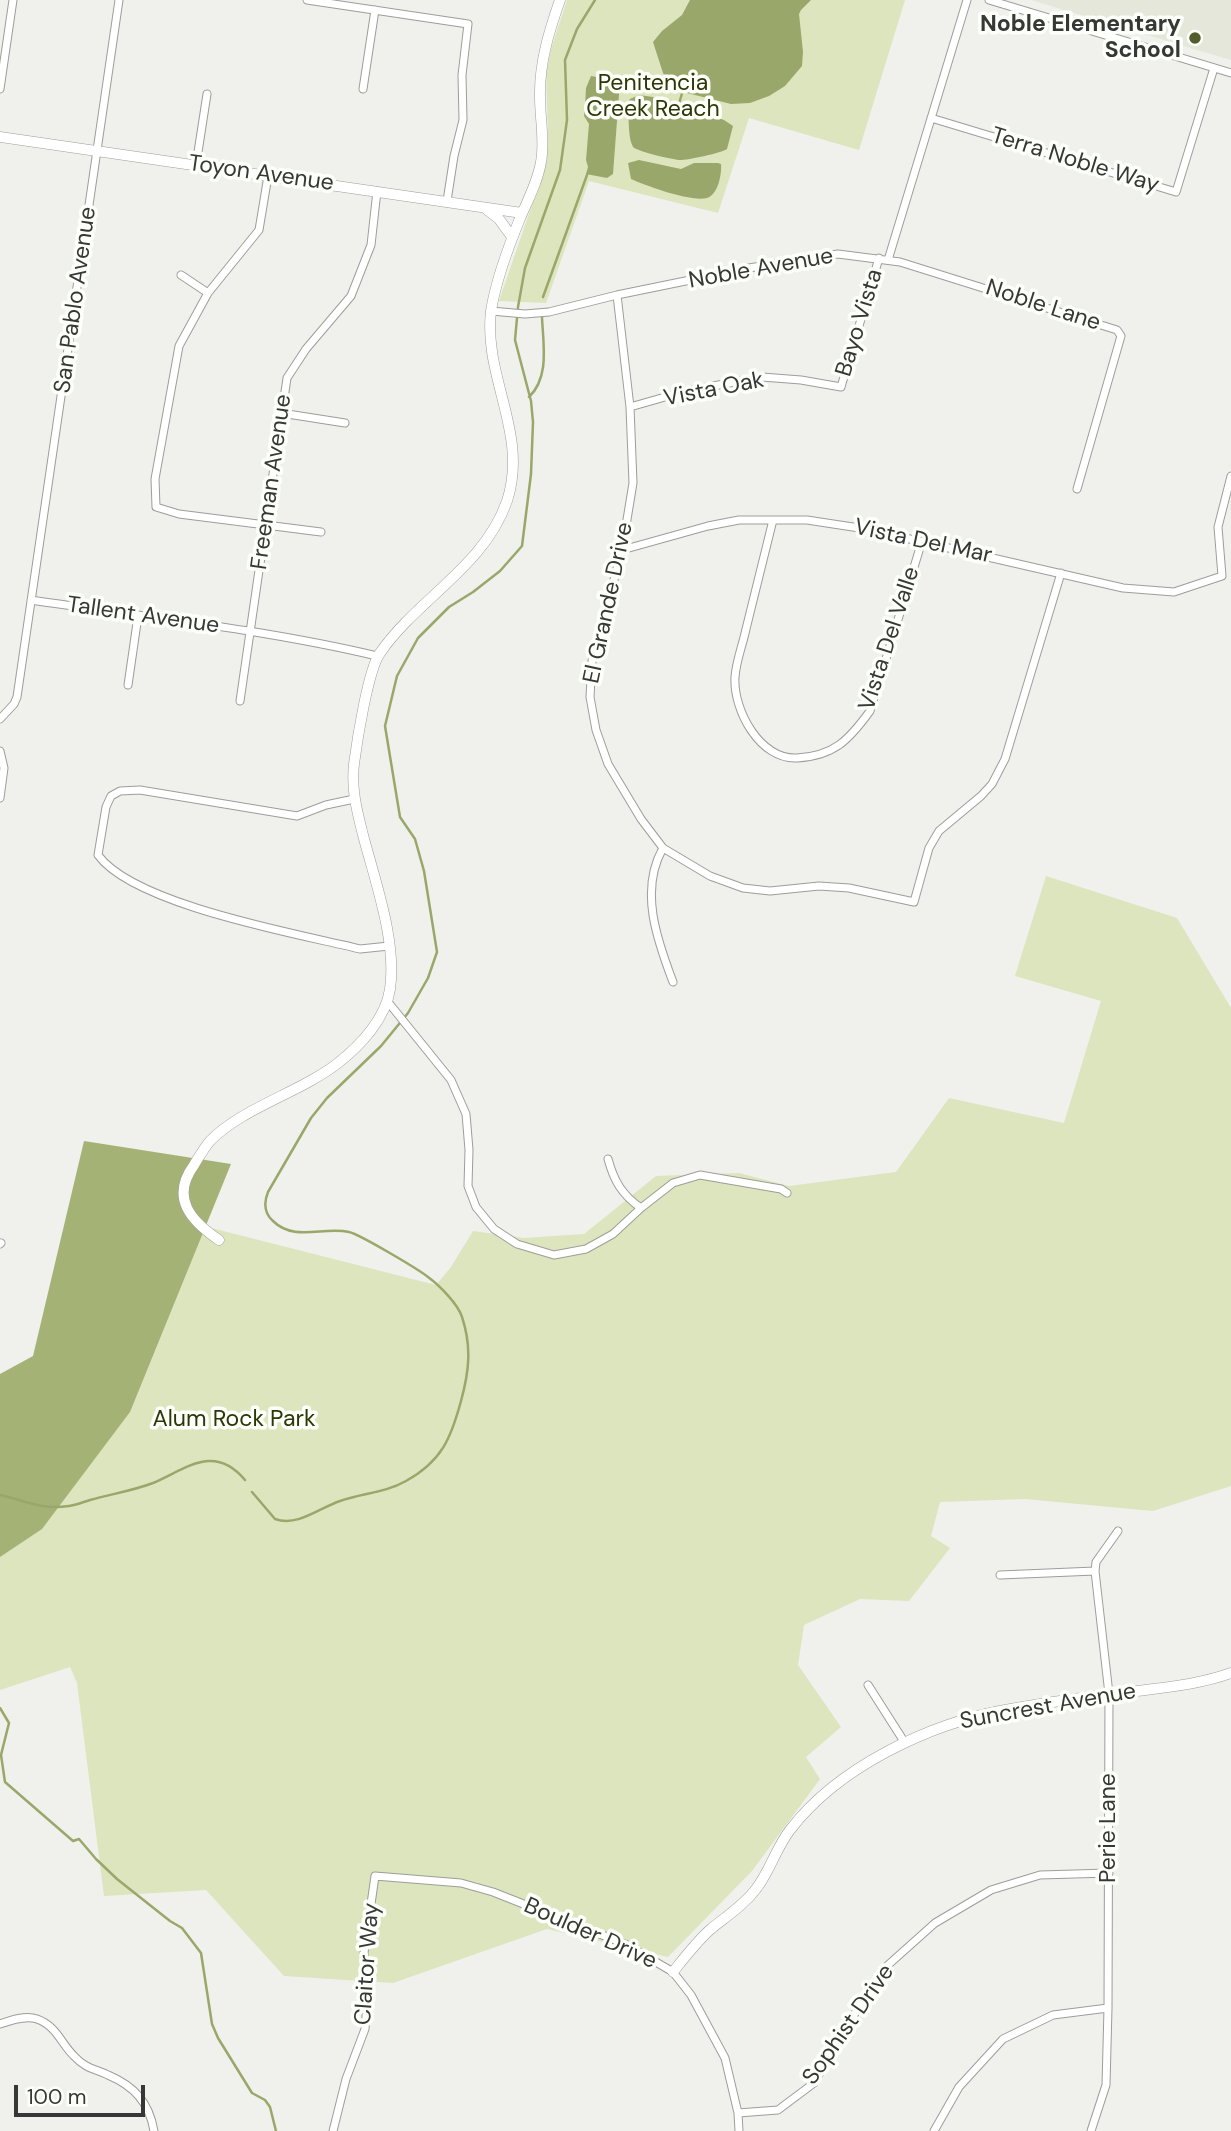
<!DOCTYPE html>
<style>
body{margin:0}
#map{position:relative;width:1231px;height:2131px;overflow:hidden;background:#f0f1ec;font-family:"DM Sans",sans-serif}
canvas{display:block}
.scale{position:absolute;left:14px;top:2085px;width:131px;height:32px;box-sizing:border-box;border:4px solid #373735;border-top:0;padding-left:9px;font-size:21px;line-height:24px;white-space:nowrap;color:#373735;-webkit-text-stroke:5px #fdfffa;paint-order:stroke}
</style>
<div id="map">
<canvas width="1231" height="2131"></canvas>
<div class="scale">100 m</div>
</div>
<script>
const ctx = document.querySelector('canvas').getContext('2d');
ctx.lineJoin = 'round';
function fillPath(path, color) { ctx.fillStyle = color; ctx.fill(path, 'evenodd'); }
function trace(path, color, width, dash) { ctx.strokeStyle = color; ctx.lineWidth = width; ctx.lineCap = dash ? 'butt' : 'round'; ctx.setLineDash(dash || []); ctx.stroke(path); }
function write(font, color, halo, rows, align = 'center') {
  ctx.font = font + ' "DM Sans",sans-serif'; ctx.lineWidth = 7; ctx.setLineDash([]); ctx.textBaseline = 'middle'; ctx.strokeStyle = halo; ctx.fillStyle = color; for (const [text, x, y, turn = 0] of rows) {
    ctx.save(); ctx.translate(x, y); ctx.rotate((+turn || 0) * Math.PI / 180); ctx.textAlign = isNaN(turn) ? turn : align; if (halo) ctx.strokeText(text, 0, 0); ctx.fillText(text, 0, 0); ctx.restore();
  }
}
fillPath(new Path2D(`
 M 1031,0 L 1231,0 L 1231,60 L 1197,50 Z`), '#e4e7da');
fillPath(new Path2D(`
 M 567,0 L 905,0 L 859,150 L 749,118 L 718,213 L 589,181 L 546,303 L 499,301 L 546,164 L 548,135 L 546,74 L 551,49 Z
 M 1046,876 L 1177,918 L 1231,1008 L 1231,1486 L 1153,1511 L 1025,1499 L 940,1502 L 931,1536 L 950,1548 L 909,1601 L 860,1599 L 804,1625 L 798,1665 L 841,1727 L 806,1757 L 820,1779 L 752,1871 L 668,1957 L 547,1929 L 393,1983 L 284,1976 L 206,1890 L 104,1896 L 77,1683 L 70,1667 L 0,1690 L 0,1434 L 109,1202 L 436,1285 L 451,1267 L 473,1231 L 524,1238 L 584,1234 L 656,1176 L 739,1173 L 789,1186 L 896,1172 L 949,1098 L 1064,1123 L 1101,1001 L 1015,976 Z`), '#dce5be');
fillPath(new Path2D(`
 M 84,1141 L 231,1164 L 130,1412 L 42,1529 L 0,1557 L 0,1374 L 33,1356 Z`), '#a5b275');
fillPath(new Path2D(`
 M 690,0 L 811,0 L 801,10 L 799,14 L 803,52 L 802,66 L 785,86 L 769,96 L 750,103 L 731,104 L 675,90 L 663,73 L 653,42 L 662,31 L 682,15 Z
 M 591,76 L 620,81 L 613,174 L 607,178 L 586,174 L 588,167 L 586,160 L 589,124 L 584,116 L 585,107 L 586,88 Z
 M 639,95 L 660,98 L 724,120 L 733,126 L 727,149 C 722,153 684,161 678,160 C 667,158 644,153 634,148 C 627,139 630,117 627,103 L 630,99 Z
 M 639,160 L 681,169 L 694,163 L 718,163 L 721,164 C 722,174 718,195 707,198 C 690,202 647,186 631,179 L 628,163 Z`), '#9aa76a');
trace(new Path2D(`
 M 678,107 L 683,90
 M 543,297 L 587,175
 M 529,397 C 550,377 543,344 542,317
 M 252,1492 L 275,1519 C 298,1527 319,1508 340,1501 C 362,1493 385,1493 406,1481 C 442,1461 451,1438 461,1401 C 469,1372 472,1347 462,1317 C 458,1304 439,1285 428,1277 C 418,1269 359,1234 349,1232 C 324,1226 294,1242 273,1221 C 264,1213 264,1202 268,1192 L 311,1118 L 327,1098 L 381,1046 L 408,1013 L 428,978 L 437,952 L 424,871 L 415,839 L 400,817 L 385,726 L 397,676 L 418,638 L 449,607 L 473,592 L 500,571 L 522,546 L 531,474 L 533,422 L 531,401 L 515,340 L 518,307 L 525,268 L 560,170 L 567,120 L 565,60 L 577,29 L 595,0
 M 0,1495 C 27,1501 40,1510 69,1506 C 76,1505 83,1502 90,1500 C 111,1494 132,1491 153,1483 C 186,1469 214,1443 245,1480
 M 0,1708 L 9,1723 L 1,1755 L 5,1782 L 73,1841 L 79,1839 L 96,1859 L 117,1879 L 170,1921 L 182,1928 L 201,1953 L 212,2024 L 218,2038 L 252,2093 L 265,2100 L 270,2107 L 276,2131`), '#9aa76a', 2.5);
const street = new Path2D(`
 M 307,0 L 468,24 L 462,75 L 463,120 L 454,156 L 447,201
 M 989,0 L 1231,73
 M 0,89 L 13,0
 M 363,89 L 375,10
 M 931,118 L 1176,192 L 1214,68
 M 196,165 L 207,94
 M 268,176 L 259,230 L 208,293 L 179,346 L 155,479 L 156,507 L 179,514 L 321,532
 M 888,260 L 967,0
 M 181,275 L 208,293
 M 617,295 L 630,407 L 633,483 L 622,550 L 592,661 L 590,697 L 596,730 L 608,764 L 641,819 L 663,848 L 710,876 L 743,888 L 770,891 L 819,886 L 849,888 L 914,902 L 929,848 L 939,831 L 981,796 L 992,784 L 1005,759 L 1061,573
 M 491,311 L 525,314 L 549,312 L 617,295 L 749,268 L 838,254 L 900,262 L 1117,330 L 1121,336 L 1077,489
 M 630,407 L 686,391 L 762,377 L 801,380 L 841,387 L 879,258
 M 281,413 L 345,423
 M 773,520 C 764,556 755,593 746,629 C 743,644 736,661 735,677 C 733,710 760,760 797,758 C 834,756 849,740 870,711 L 922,541
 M 622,550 L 708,526 L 739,520 L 807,520 L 866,529 L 1123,588 L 1174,592 L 1222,576 L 1218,527 L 1231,476
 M 31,600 C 146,617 263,629 377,656
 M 128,685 L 138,616
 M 240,701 L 287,378 L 306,349 L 351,296 L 371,245 L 377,191
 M 0,719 L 14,704 L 17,697 L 119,0
 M 0,751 L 4,768 L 0,798
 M 354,799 L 326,805 L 297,816 L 140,790 L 120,791 L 111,796 L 106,807 L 98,855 C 134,905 299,934 360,949 L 389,946
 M 663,848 C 639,890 657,940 673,982
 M 388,1002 L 451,1080 L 466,1114 L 469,1150 L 468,1186 L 476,1207 L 494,1229 L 517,1244 L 554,1255 L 586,1249 L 613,1234 L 641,1208 L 673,1183 L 700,1175 L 781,1189 L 787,1193
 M 608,1159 C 614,1181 622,1195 641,1208
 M 0,1244 L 1,1243
 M 1000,1575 L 1095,1571
 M 868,1685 L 905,1743
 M 0,2024 C 11,2020 26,2015 37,2019 C 57,2026 61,2044 75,2057 C 85,2068 95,2069 108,2075 C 134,2086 149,2102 154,2131
 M 738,2113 L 778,2110 L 814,2083 L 849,2022 L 888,1965 L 935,1923 L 991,1890 L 1040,1875 L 1109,1873
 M 333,2131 L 346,2079 L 365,2029 L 368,1991 L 364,1953 L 375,1876 L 461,1883 L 493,1892 L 625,1944 L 673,1972 L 691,1995 L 725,2058 L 738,2113 L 739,2131
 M 934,2131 L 959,2087 L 1003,2039 L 1053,2015 L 1108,2008
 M 1091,2131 L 1106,2085 L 1108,2008 L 1109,1694 L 1095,1571 L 1096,1562 L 1118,1531`);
const secondary = new Path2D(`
 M 0,137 L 522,213
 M 486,209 L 499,219 L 512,237
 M 219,1240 C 191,1221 170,1198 194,1165 C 199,1157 204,1148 210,1141 C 242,1108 301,1092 338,1063 C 361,1045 386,1018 390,989 C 397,942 375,881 363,835 C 357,811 351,789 354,764 C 357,741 368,670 380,653 C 418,598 484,567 507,501 C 529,434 483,377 491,311 C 496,279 509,245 521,216 C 529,198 538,180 541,162 C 545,141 540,119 540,98 C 539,64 549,31 560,0
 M 673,1972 C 685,1957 697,1941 712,1928 C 727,1916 744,1905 756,1889 C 770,1871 776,1848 790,1830 C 838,1767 929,1724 1005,1710 C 1049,1702 1093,1696 1137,1691 C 1168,1687 1201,1684 1231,1673`);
trace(street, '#9d9e99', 9);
trace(secondary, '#9d9e99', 11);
trace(street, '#fff', 7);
trace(secondary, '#fff', 10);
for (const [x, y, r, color] of [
 [1195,38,7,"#535c2b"]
]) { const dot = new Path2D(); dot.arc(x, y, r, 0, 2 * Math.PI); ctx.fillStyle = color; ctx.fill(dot); trace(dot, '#fdfffa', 2.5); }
write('bold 23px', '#373735', '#fdfffa', [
 ["Noble Elementary",1181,25],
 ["School",1181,51]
], 'right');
write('23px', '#2e3605', '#fdfffa', [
 ["Penitencia",653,84],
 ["Creek Reach",653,110],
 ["Alum Rock Park",234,1420]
]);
write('23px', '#373735', '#fdfffa', [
 ["Terra Noble Way",1075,161,17],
 ["Toyon Avenue",261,174,8],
 ["Noble Avenue",761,269,-10],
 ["San Pablo Avenue",76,300,-82],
 ["Noble Lane",1043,306,18],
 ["Bayo Vista",860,323,-73],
 ["Vista Oak",714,390,-11],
 ["Freeman Avenue",272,482,-82],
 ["Vista Del Mar",923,542,12],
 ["El Grande Drive",609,603,-78],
 ["Tallent Avenue",143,616,8],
 ["Vista Del Valle",890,639,-72],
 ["Suncrest Avenue",1048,1707,-10],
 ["Perie Lane",1109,1828,-90],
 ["Boulder Drive",590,1934,24],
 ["Claitor Way",368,1964,-86],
 ["Sophist Drive",849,2025,-55]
]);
</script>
